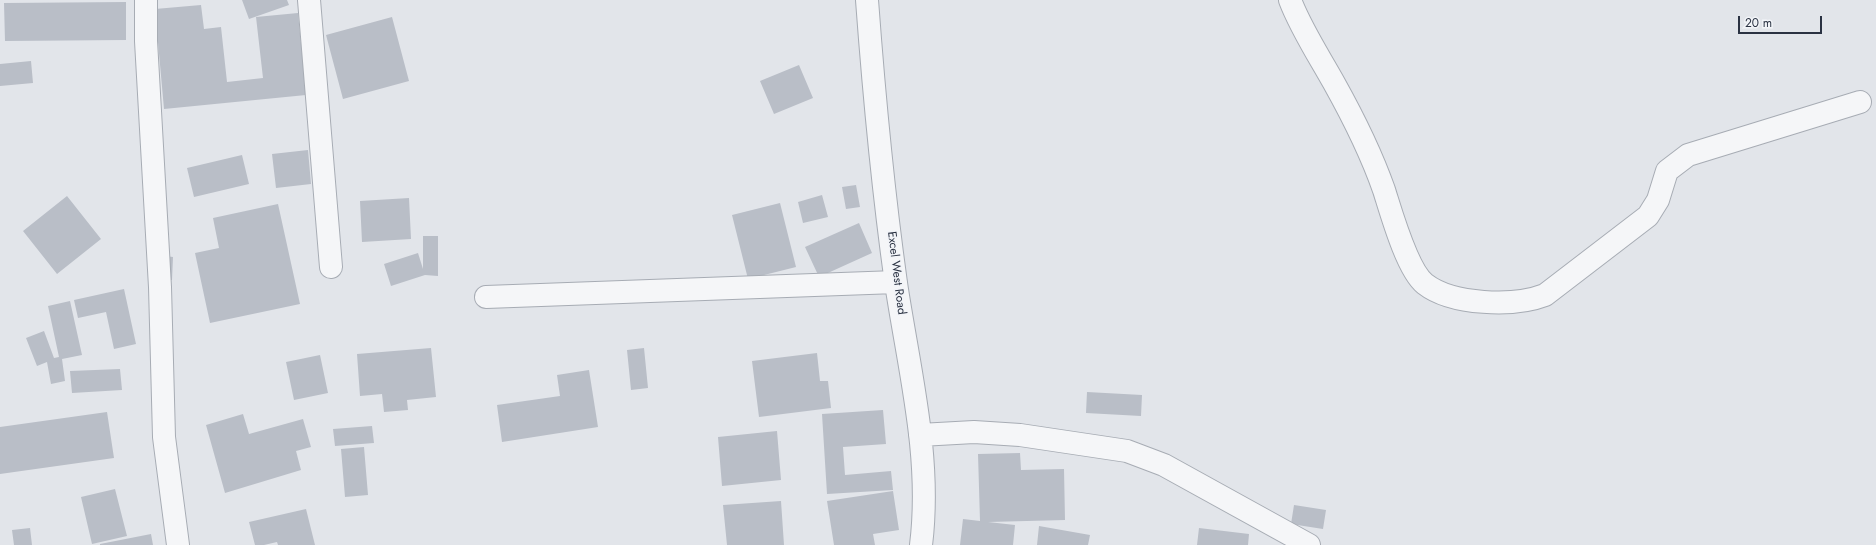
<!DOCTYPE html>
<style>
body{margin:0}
#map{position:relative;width:1876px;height:545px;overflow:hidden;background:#e2e5ea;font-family:Jost,sans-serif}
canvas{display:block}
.scale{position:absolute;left:1738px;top:16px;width:84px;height:18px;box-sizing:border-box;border:2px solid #2a3242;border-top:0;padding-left:5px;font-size:12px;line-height:14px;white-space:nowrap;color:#2a3242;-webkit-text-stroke:3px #f2f4f8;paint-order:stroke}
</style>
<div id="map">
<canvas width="1876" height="545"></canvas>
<div class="scale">20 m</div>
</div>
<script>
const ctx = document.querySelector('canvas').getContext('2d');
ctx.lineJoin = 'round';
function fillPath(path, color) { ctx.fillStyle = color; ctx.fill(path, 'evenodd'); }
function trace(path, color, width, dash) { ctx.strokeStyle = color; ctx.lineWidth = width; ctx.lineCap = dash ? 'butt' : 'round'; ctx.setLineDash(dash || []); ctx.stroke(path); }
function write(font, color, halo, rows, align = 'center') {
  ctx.font = font + ' Jost,sans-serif'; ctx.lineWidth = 3; ctx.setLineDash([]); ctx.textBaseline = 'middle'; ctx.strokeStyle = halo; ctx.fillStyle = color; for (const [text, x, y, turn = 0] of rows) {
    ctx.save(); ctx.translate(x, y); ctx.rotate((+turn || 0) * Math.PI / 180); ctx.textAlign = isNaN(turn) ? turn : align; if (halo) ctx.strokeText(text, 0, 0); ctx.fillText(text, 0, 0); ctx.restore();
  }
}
fillPath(new Path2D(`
 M 242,0 L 287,0 L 289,5 L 249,19 Z
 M 126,2 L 126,40 L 5,41 L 4,3 Z
 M 201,5 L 204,29 L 221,27 L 227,82 L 263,78 L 256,17 L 298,13 L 306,95 L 164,109 L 155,9 Z
 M 392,17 L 409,81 L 343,99 L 326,35 Z
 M 31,61 L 33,83 L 0,86 L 0,64 Z
 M 799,65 L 813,98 L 774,114 L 760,81 Z
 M 308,150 L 311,184 L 276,188 L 272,154 Z
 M 242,155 L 249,184 L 194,197 L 187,168 Z
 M 856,185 L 860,207 L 846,209 L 842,187 Z
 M 822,195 L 828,217 L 803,223 L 798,202 Z
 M 67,196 L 101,239 L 57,274 L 23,231 Z
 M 409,198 L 411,239 L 362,242 L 360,201 Z
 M 780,203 L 796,267 L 748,279 L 732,215 Z
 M 278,204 L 300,304 L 210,323 L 195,253 L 219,248 L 213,218 Z
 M 859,223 L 872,253 L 819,277 L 805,247 Z
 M 423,236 L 438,236 L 438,276 L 425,275 L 391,286 L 384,264 L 418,253 L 423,269 Z
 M 157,255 L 173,257 L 172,280 L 155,279 Z
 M 124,289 L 136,344 L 114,349 L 106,312 L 78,318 L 74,300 Z
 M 70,301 L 82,355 L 62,359 L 65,381 L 51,384 L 47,362 L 37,366 L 26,338 L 44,331 L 54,358 L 59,357 L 48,306 Z
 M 431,348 L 436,397 L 407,400 L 408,410 L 384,412 L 382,394 L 360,396 L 357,354 Z
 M 644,348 L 648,388 L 631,390 L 627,350 Z
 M 817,353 L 820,381 L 828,381 L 831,408 L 759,417 L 752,361 Z
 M 320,355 L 328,393 L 294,400 L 286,362 Z
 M 120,369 L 122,390 L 72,393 L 70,371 Z
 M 589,370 L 598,427 L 502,442 L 497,405 L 560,396 L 557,375 Z
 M 1087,392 L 1142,395 L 1141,416 L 1086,413 Z
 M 883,410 L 886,444 L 843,447 L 845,475 L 891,471 L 893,490 L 827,494 L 822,414 Z
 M 107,412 L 114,458 L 0,474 L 0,427 Z
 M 243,414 L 249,434 L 303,419 L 311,447 L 296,451 L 301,470 L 225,493 L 206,425 Z
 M 372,426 L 374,443 L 335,446 L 333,429 Z
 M 777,431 L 781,480 L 722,486 L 718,437 Z
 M 364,447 L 368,495 L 345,497 L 341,449 Z
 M 1020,453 L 1021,470 L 1064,469 L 1065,520 L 988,522 L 1015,525 L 1013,545 L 960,545 L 963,519 L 980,521 L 978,454 Z
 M 115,489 L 127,536 L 92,544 L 81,497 Z
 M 893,491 L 899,530 L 873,534 L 875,545 L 834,545 L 827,501 Z
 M 781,501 L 784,545 L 727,545 L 723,505 Z
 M 1294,505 L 1326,510 L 1323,529 L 1291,524 Z
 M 306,509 L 315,545 L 278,545 L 277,542 L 264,545 L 255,545 L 249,522 Z
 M 1039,526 L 1090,535 L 1088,545 L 1037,545 Z
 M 30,528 L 32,545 L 14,545 L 12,530 Z
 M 1199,528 L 1249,534 L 1248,545 L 1197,545 Z
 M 151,534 L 153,545 L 100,545 L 100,544 Z`), '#b9bec7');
const minor = new Path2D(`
 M 146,0 L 146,41 L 160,287 L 164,437 L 178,545
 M 309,0 L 331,267
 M 867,0 C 874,95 883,190 896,283 C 909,370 932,457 921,545
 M 1290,0 C 1301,29 1319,56 1334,83 C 1353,117 1371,153 1384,190 C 1391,212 1407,270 1425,284 C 1452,305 1514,307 1545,295 L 1648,216 L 1658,200 L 1667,171 L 1688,155 L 1860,102
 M 486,297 L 896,282
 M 920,435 L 974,432 L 1020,435 L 1127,451 L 1164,465 L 1309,545`);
trace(minor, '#a7acb4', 24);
trace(minor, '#f5f6f8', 22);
write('12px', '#2a3242', '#f2f4f8', [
 ["Excel West Road",896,273,83]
]);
</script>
